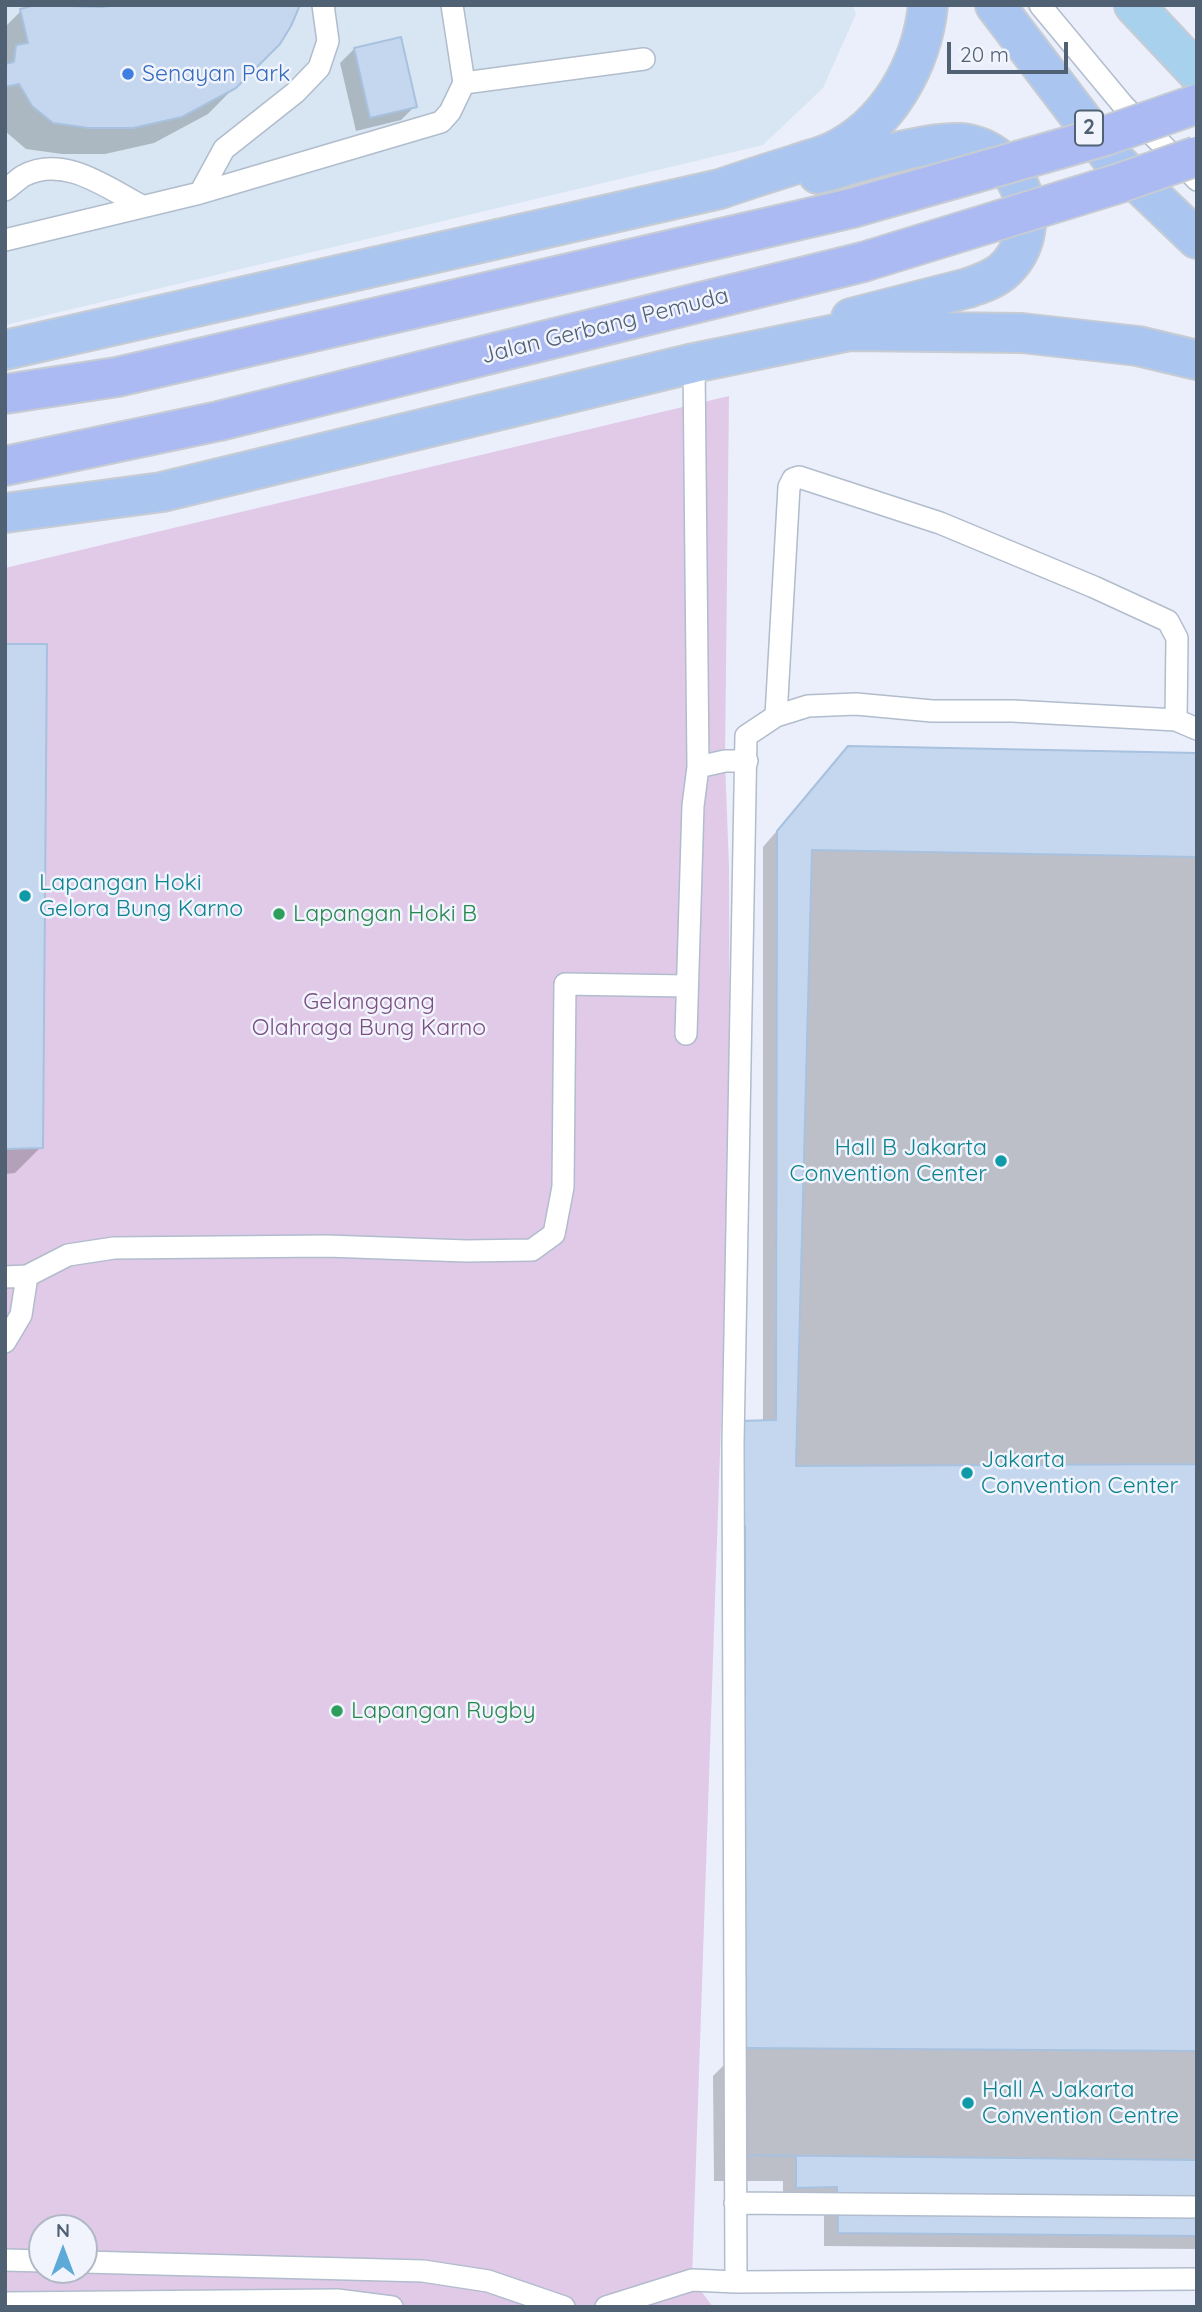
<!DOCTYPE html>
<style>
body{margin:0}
#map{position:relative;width:1202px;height:2312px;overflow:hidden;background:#ebeffb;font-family:Quicksand,sans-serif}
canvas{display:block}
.frame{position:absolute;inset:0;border:7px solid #506174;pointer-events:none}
.north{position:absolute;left:28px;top:2214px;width:70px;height:70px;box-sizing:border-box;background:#f1f4fd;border:2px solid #b1b9c6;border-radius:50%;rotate:0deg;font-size:19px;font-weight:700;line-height:28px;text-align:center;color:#506174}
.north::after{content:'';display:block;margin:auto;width:24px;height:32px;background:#5da9d8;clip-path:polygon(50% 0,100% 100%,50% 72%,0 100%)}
.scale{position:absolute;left:947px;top:42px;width:121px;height:32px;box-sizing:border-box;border:4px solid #506174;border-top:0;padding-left:9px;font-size:21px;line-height:24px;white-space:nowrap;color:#506174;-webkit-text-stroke:5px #f1f4fd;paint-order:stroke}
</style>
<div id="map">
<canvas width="1202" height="2312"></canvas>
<div class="frame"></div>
<div class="north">N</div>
<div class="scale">20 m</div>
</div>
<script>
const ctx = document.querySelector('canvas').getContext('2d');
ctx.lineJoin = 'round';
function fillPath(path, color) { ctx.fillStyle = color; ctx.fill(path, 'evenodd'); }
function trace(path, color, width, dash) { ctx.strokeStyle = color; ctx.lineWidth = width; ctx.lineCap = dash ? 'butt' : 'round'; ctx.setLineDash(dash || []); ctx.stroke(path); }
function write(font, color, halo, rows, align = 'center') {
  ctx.font = font + ' Quicksand,sans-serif'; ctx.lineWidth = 5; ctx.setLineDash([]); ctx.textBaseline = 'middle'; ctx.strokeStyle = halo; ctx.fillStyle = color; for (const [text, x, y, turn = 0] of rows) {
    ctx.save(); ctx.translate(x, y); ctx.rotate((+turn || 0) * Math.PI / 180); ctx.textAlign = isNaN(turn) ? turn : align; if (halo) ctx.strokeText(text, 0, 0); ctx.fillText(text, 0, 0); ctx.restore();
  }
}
fillPath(new Path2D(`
 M 5,5 L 853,5 L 856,14 L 823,88 L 763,145 L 5,325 Z`), '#d7e6f2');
fillPath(new Path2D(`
 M 729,396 L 725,761 L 729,867 L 730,1157 L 692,2279 L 713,2307 L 5,2307 L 5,568 ZM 42,2228 L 84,2228 L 84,2270 L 42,2270 Z`), '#e0cae8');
fillPath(new Path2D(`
 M 21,11 L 278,43 L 208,114 L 154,143 L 105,154 L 62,154 L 26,149 L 5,131 L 5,27 Z
 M 354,49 L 415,106 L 401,120 L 356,131 L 340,63 Z
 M 5,646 L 41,1147 L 15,1173 L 5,1174 Z
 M 848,748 L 1197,754 L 1197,2249 L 824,2246 L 824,2201 L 783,2201 L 783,2181 L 714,2181 L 713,2076 L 732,2057 L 732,1539 L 723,1538 L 724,1437 L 763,1422 L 763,847 Z`), '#0003');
const building = new Path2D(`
 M 36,5 L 102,7 L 116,5 L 300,5 L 291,26 L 280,44 L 236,88 L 182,117 L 133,128 L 89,128 L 53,123 L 32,106 L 19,84 L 5,87 L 5,64 L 14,62 L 16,45 L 28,43 L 20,9 Z
 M 401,37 L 417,107 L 370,118 L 354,48 Z
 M 5,644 L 47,644 L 43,1148 L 5,1149 Z
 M 848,746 L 1197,753 L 1197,2236 L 838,2233 L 837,2187 L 796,2188 L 796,2156 L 740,2155 L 745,2048 L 745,1526 L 736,1525 L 737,1421 L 776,1420 L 777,831 Z
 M 812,850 L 1197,857 L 1197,1464 L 796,1466 Z
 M 739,2048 L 1197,2051 L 1197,2160 L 740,2155 Z`);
fillPath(building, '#c5d7ee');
trace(building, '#a7c1df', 2);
const service = new Path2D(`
 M 1040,5 L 1123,105 L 1197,180
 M 464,83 L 644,59
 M 5,190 C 11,186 17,180 23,176 C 64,154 107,188 142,206
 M 200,193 L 224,149 L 296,92 L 319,68 L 328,41 L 323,5
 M 5,240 L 200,193 L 441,122 L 450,112 L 464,83 L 452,5
 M 776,716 L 789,487 L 793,479 L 799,477 L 940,523 L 1094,587 L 1168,621 L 1177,638 L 1176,720
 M 698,767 L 725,761 L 747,761
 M 686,1034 L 693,806 L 698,767 L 694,363
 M 5,1277 L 27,1276
 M 5,1342 L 21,1315 L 27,1276 L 68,1255 L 114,1248 L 327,1246 L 466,1251 L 532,1250 L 554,1234 L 563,1187 L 565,984 L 686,986
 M 735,2203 L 1197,2207
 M 5,2260 L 42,2261
 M 84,2262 L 423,2271 L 488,2281 L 564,2307
 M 736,2282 L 733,1443 L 746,736 L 776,716 L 808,706 L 856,704 L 932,711 L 1013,711 L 1176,720 L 1197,729
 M 5,2303 L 337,2300 L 392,2307
 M 606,2307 L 692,2280 L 736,2282 L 1197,2279`);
const primary = new Path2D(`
 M 5,394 L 117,377 L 852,208
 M 5,466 L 219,421 L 863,262`);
const trunk = new Path2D(`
 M 995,5 L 1109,155 L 1197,239
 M 818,174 C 856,164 922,141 960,143 C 1022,148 1050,231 1002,272 C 992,280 980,284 968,288 L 851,318
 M 5,350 L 720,189 C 746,180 771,172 797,164 C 808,160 821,157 832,152 C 888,126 922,64 928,5
 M 5,513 L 162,492 L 694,363 L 850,331 L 1022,333 L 1138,346 L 1197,360`);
const motorway = new Path2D(`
 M 1134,5 L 1197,72`);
trace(service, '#b1bccc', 24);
trace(primary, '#c7ccd3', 42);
trace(trunk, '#c7ccd3', 42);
trace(motorway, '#c7ccd3', 42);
trace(service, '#fff', 21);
trace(primary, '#abbaf2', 38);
trace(trunk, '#aac6f0', 38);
trace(motorway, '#a8d1ee', 38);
const primaryBridge = new Path2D(`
 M 852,208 L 1105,136 L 1197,104
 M 863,262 L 1120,183 L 1197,156`);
trace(primaryBridge, '#c7ccd3', 42, []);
trace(primaryBridge, '#abbaf2', 38);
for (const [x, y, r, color] of [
 [128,74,7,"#3f7fe0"],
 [25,896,7,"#0f9aa8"],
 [279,914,7,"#2e9e5b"],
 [1001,1161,7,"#0f9aa8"],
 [967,1473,7,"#0f9aa8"],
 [337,1711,7,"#2e9e5b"],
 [968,2103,7,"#0f9aa8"]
]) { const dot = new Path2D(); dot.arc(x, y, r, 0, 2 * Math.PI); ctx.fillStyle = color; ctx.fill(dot); trace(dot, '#f1f4fd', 2.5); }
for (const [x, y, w] of [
 [1089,128,28]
]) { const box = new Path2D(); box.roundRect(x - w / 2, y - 17.5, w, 35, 5); ctx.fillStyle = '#f1f4fd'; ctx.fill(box); trace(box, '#506174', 2); }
write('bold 21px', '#506174', null, [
 ["2",1089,128]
]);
write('23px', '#366cbe', '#f1f4fd', [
 ["Senayan Park",142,74]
], 'left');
write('23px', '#506174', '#f1f4fd', [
 ["Jalan Gerbang Pemuda",605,326,-14]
]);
write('23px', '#0d838f', '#f1f4fd', [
 ["Lapangan Hoki",39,883],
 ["Gelora Bung Karno",39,909],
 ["Hall B Jakarta",987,1148,"right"],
 ["Convention Center",987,1174,"right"],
 ["Jakarta",981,1460],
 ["Convention Center",981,1486],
 ["Hall A Jakarta",982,2090],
 ["Convention Centre",982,2116]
], 'left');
write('23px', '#27864d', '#f1f4fd', [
 ["Lapangan Hoki B",293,914],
 ["Lapangan Rugby",351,1711]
], 'left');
write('23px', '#7c4f83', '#f1f4fd', [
 ["Gelanggang",369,1002],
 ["Olahraga Bung Karno",369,1028]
]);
</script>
